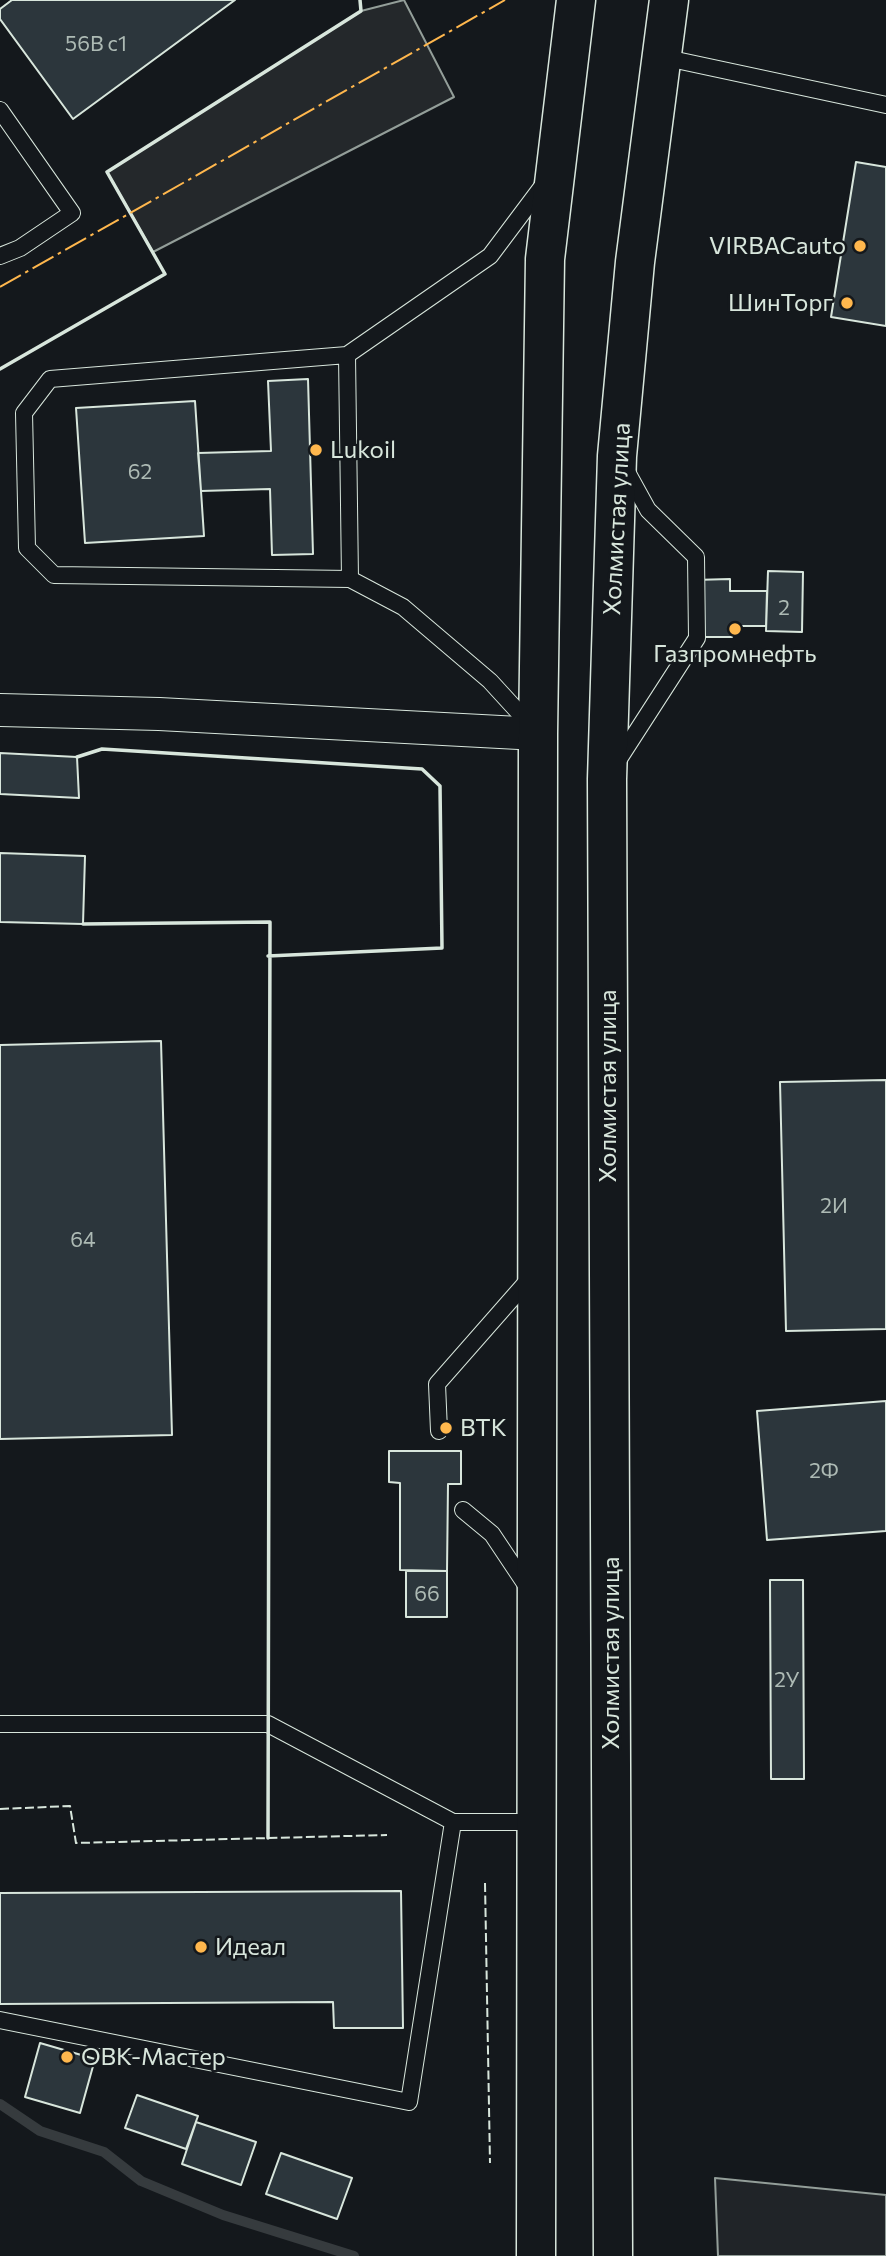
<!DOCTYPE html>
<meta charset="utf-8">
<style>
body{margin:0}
canvas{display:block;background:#14181c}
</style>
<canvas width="886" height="2256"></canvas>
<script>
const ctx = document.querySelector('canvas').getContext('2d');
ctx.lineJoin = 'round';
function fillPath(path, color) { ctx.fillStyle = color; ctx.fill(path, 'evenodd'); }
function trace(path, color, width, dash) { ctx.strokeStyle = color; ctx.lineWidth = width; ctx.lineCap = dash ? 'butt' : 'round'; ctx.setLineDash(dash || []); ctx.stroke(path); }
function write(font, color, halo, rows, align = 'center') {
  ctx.font = font + ' Commissioner,sans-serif'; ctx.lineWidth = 5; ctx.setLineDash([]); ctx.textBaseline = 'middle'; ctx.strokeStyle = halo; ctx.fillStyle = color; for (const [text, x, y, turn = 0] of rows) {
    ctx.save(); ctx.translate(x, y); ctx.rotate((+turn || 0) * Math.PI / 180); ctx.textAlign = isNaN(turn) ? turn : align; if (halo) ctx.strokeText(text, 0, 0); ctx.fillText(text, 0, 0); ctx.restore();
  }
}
const green = new Path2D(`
 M 715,2178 L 886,2195 L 886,2256 L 718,2256 Z`);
fillPath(green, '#202428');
trace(green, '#939e99', 2);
const parking = new Path2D(`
 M 404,0 L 454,97 L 153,252 L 107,172 L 361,11 Z`);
fillPath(parking, '#24282b');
trace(parking, '#939e99', 2);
trace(new Path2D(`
 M 0,2104 L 40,2131 L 104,2152 L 141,2181 L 223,2215 L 354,2256`), '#363b3e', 10);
const building = new Path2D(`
 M 12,0 L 235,0 L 73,119 L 0,19 L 0,9 Z
 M 856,162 L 886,167 L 886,326 L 831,317 Z
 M 308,379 L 313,554 L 272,555 L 270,489 L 201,491 L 198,453 L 271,451 L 268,381 Z
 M 195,401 L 204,536 L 85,543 L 76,408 Z
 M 768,571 L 803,572 L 802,632 L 766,631 Z
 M 730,579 L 730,591 L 767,591 L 766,626 L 732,626 L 732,637 L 694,637 L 694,580 Z
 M 0,753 L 77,757 L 79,798 L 0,794 Z
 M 0,853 L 85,856 L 83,924 L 0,922 Z
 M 161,1041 L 172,1435 L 0,1439 L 0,1045 Z
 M 886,1080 L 886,1329 L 786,1331 L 780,1082 Z
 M 886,1401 L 886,1531 L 767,1540 L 757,1411 Z
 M 389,1451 L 461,1451 L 461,1484 L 448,1484 L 447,1571 L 400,1570 L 400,1483 L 389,1482 Z
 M 406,1571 L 447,1571 L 447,1617 L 406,1617 Z
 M 770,1580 L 803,1580 L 804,1779 L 771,1779 Z
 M 401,1891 L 403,2028 L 334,2028 L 333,2002 L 0,2004 L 0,1893 Z
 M 40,2043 L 95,2059 L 80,2113 L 25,2097 Z
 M 137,2095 L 198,2116 L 186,2149 L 125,2128 Z
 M 196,2122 L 256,2142 L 241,2185 L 182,2164 Z
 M 281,2153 L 352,2178 L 337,2219 L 266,2194 Z`);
fillPath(building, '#2c363c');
trace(building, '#d8e6dc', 2);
const service = new Path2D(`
 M 662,57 L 886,105
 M 0,110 L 72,213 L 20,248 L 0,256
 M 347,355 L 50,379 L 24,413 L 27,548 L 54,575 L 350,579
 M 533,728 L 490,681 L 403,607 L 350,579 L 347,355 L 490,256 L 544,184
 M 617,762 L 697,638 L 696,557 L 648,510 L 626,470
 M 439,1431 L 437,1384 L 531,1277
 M 463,1510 L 492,1534 L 528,1588
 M 1,1724 L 268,1724 L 453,1822 L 536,1822
 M 0,2020 L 409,2102 L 453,1822`);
const minor = new Path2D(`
 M 0,710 L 159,714 L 538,734`);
const trunk = new Path2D(`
 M 536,2256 L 538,734 L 545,259 L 576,0
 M 613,2256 L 607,779 L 617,456 L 635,262 L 669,0`);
trace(service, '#d8e6dc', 18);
trace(minor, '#d8e6dc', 34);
trace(trunk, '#d8e6dc', 41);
trace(service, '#14181c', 16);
trace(minor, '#14181c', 32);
trace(trunk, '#14181c', 38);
trace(new Path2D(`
 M 0,1809 L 70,1806 L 76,1843 L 387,1835
 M 485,1883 L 490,2163`), '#d8e6dc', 2, [9, 3.5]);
trace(new Path2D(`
 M 0,369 L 165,274 L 107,172 L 361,11 L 360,0
 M 77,757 L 102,749 L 422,769 L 440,786 L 442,948 L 268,956
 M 83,924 L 270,922 L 268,1838`), '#d8e6dc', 3.5);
trace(new Path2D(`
 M 0,287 L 505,0`), '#ffb74d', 2, [24, 5, 3.5, 5]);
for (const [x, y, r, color] of [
 [860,246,7,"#ffb74d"],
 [847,303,7,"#ffb74d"],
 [316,450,7,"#ffb74d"],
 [735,629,7,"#ffb74d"],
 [446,1428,7,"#ffb74d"],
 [201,1947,7,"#ffb74d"],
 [67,2057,7,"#ffb74d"]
]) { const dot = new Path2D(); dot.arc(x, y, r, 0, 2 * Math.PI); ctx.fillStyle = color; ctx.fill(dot); trace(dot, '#14181c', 2.5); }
write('21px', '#adbab4', null, [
 ["56В с1",96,44],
 ["62",140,472],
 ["2",784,608],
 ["2И",834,1206],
 ["64",83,1240],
 ["2Ф",824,1471],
 ["66",427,1594],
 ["2У",787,1680]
]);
write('24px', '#d8e6dc', '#14181c', [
 ["VIRBACauto",846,246,"right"],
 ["ШинТорг",833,303,"right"],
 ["Lukoil",330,450],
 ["Газпромнефть",735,654,"center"],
 ["ВТК",460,1428],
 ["Идеал",215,1947],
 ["ОВК-Мастер",81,2057]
], 'left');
write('24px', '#d8e6dc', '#14181c', [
 ["Холмистая улица",617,519,-87],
 ["Холмистая улица",608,1086,-90],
 ["Холмистая улица",611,1653,-90]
]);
</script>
